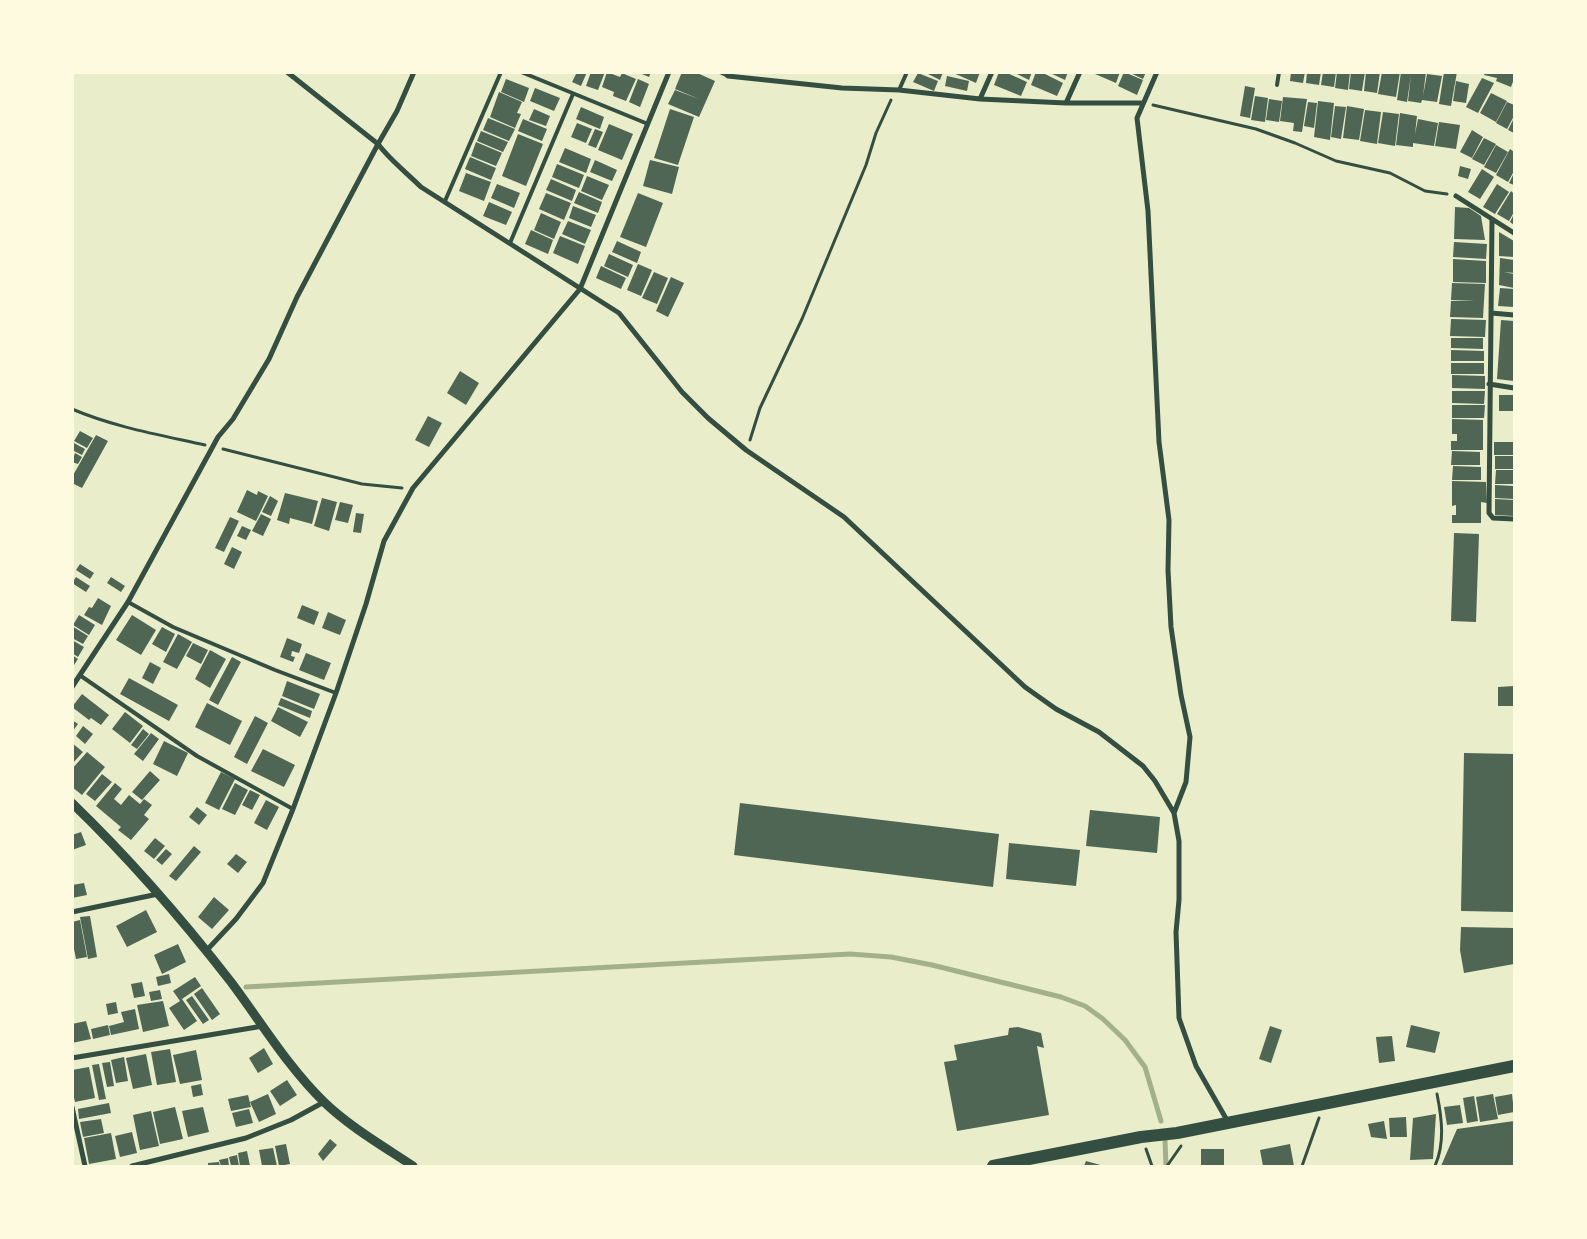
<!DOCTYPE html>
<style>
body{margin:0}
#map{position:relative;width:1587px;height:1239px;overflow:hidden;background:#e9edc9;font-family:"DejaVu Sans",sans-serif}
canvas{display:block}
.frame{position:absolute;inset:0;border:74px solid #fefae0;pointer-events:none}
</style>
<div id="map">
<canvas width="1587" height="1239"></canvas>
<div class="frame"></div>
</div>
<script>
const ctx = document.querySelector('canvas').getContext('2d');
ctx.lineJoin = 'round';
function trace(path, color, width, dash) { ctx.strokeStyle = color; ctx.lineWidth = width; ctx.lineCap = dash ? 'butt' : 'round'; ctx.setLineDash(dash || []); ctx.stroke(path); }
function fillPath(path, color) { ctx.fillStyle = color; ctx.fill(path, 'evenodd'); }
trace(new Path2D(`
 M 246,987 L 850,954 L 891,957 L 932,965 L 1061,997 L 1085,1006 L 1103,1019 L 1125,1040 L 1145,1067 L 1161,1121
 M 1165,1140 L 1166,1166`), '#a3b18a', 5);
fillPath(new Path2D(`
 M 577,72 L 587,72 L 581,86 L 572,82 Z
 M 591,72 L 605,72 L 598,90 L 586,86 Z
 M 607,72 L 620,77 L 622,73 L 636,79 L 626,101 L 613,96 L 614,92 L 602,87 Z
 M 637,72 L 651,72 L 649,77 Z
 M 682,72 L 695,72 L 715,81 L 699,117 L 668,104 L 675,90 L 699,99 L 675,89 Z
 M 924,72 L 943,72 L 940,80 Z
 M 951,72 L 980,72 L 976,83 Z
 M 999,72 L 1005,72 L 1027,82 L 1021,96 L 994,85 Z
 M 1013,72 L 1032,72 L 1029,80 Z
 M 1036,72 L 1041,72 L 1063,83 L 1057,96 L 1031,85 Z
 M 1048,72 L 1068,72 L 1065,80 Z
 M 1096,72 L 1120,72 L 1116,83 L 1095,74 Z
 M 1124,72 L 1143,80 L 1137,95 L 1118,86 Z
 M 1128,72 L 1146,72 L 1143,79 Z
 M 1291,72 L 1305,72 L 1303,83 L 1290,81 Z
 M 1307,72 L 1321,72 L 1319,85 L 1306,83 Z
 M 1323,72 L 1336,72 L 1334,87 L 1321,85 Z
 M 1337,72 L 1350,72 L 1348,90 L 1335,88 Z
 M 1351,72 L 1365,72 L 1362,91 L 1349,89 Z
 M 1366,72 L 1380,72 L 1377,93 L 1364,91 Z
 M 1382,72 L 1400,72 L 1396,97 L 1378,94 Z
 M 1401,72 L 1426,72 L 1423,96 L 1427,74 L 1442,76 L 1437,102 L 1422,100 L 1421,103 L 1408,101 L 1411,75 L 1407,102 L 1397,100 Z
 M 1444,72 L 1457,72 L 1451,106 L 1439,104 Z
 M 1485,72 L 1514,72 L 1514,79 L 1511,87 L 1496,81 L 1497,78 L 1484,75 Z
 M 918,73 L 938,81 L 934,91 L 913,82 Z
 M 947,76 L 969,81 L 967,91 L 945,86 Z
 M 1482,78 L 1494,83 L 1478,113 L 1466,107 Z
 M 506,79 L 529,88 L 524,102 L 501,92 Z
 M 638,79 L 649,84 L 640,107 L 629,102 Z
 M 1456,81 L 1469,84 L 1466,103 L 1453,101 Z
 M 1245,86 L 1255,88 L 1250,118 L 1240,116 Z
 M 535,88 L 560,98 L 554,111 L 530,101 Z
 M 499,92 L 522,102 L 517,113 L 521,114 L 515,128 L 490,117 Z
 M 1491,93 L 1507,101 L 1496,122 L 1480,113 Z
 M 1255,96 L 1268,98 L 1265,122 L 1251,120 Z
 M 1283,97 L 1307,99 L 1302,132 L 1293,131 L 1294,123 L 1280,121 Z
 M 1269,99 L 1282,101 L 1279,122 L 1266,120 Z
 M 1318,101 L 1334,103 L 1330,140 L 1314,137 Z
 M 1308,102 L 1317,103 L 1314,128 L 1304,126 Z
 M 1507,102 L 1514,105 L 1514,116 L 1507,129 L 1496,123 Z
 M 1335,106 L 1346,107 L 1341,139 L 1331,137 Z
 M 1347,106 L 1364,109 L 1359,140 L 1343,138 Z
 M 581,107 L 604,117 L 600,129 L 576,119 Z
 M 534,109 L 550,116 L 546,126 L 529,120 Z
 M 670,109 L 694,117 L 678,165 L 654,158 Z
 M 1365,110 L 1381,112 L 1377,144 L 1360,141 Z
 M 1383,112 L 1399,114 L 1395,146 L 1378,143 Z
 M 1400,113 L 1417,116 L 1415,134 L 1418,119 L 1438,123 L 1434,146 L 1413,143 L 1413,147 L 1396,145 Z
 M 488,118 L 515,129 L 509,141 L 483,130 Z
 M 1514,118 L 1514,133 L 1508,130 Z
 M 523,119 L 547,129 L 542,141 L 518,131 Z
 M 1439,122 L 1460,125 L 1456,149 L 1435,146 Z
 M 577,123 L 592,129 L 586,143 L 571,137 Z
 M 609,124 L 633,134 L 622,160 L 598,150 Z
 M 595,129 L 603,132 L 596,148 L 588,145 Z
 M 1472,130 L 1483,137 L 1472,158 L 1460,152 Z
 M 481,131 L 508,142 L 503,152 L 477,141 Z
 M 518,134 L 543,144 L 526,186 L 502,176 Z
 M 1484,138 L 1496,144 L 1484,165 L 1472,159 Z
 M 476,142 L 502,153 L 496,166 L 471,156 Z
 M 1496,145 L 1508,152 L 1496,173 L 1484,167 Z
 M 565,148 L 591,159 L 586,173 L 559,162 Z
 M 1510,149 L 1514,152 L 1514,171 L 1508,182 L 1496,175 Z
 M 470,157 L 496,168 L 491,180 L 465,169 Z
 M 595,160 L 617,170 L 612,181 L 590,172 Z
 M 650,160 L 679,167 L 672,194 L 643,186 Z
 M 557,164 L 584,175 L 579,188 L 552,177 Z
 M 1460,166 L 1471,169 L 1468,179 L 1458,176 Z
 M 1482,169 L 1494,177 L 1480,199 L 1468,192 Z
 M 466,173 L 491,182 L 484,201 L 459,191 Z
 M 1514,173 L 1514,185 L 1509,183 Z
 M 587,176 L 609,185 L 602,200 L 581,191 Z
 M 551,179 L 576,190 L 572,201 L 546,190 Z
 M 497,184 L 520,193 L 514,208 L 491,198 Z
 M 1497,184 L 1509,192 L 1495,214 L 1483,207 Z
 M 1511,191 L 1514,194 L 1514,212 L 1509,221 L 1497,214 Z
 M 579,192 L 602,202 L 598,213 L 574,203 Z
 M 546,193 L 571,203 L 564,220 L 539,209 Z
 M 638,193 L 663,203 L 646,247 L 620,237 Z
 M 489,202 L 512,212 L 506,225 L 483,216 Z
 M 573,206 L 596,215 L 591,227 L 569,218 Z
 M 1455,207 L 1469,208 L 1481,216 L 1485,240 L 1454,239 Z
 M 541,213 L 561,222 L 554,239 L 534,230 Z
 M 1514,214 L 1514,225 L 1510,222 Z
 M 568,221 L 591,230 L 585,244 L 562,234 Z
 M 531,230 L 553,240 L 548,254 L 525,244 Z
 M 1499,232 L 1514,241 L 1514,257 L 1499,256 Z
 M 560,236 L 585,246 L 578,264 L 553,253 Z
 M 617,241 L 641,252 L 637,263 L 612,252 Z
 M 1454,242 L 1487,244 L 1486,259 L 1453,257 Z
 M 609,254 L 633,265 L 628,277 L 604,266 Z
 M 1500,258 L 1514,260 L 1514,273 L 1504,272 L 1514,274 L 1514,288 L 1499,285 Z
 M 1453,259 L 1486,261 L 1486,283 L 1453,282 Z
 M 638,264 L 652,270 L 641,296 L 627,290 Z
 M 601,266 L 626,278 L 621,289 L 596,278 Z
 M 654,272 L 668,278 L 657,304 L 642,298 Z
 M 671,277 L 684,283 L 668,317 L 656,311 Z
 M 1452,283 L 1485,284 L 1483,318 L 1450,317 L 1451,301 L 1475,301 L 1451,300 Z
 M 1500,288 L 1514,289 L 1514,307 L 1498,306 Z
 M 1451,319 L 1486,320 L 1485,337 L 1450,336 Z
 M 1501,320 L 1514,321 L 1514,381 L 1497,379 Z
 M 1451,338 L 1483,338 L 1483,349 L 1451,348 Z
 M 1451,350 L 1484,351 L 1484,361 L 1451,361 Z
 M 1451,363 L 1484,363 L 1484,374 L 1451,374 Z
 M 460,371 L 479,383 L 466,405 L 447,393 Z
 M 1452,375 L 1485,376 L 1485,389 L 1452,388 Z
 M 1452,391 L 1485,391 L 1484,404 L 1452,403 Z
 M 1499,395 L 1514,395 L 1514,411 L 1499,411 Z
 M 1452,405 L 1485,405 L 1484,418 L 1452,418 Z
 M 428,416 L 442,423 L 429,447 L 415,440 Z
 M 1452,419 L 1483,420 L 1483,450 L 1451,450 L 1451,441 L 1457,441 L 1457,434 L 1452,434 Z
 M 80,431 L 93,438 L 87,448 L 74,441 Z
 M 96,435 L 108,441 L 82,488 L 72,483 L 72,477 Z
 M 1494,442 L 1514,442 L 1514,455 L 1494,455 Z
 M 74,443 L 85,449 L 82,455 L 72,450 Z
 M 1452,451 L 1480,452 L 1480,465 L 1451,465 Z
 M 75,453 L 82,457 L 78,464 L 72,462 Z
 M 1495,456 L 1514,456 L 1514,469 L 1495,469 Z
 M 1453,466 L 1481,467 L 1481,480 L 1452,480 Z
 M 1496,470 L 1514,470 L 1514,484 L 1495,484 Z
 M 1452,481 L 1486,482 L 1487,503 L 1481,502 L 1481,523 L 1452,523 L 1452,515 L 1456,515 L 1456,505 L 1452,506 Z
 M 1495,485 L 1514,486 L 1514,499 L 1495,498 Z
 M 247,490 L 257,495 L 258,491 L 268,496 L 256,521 L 237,512 Z
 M 285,493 L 318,501 L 312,524 L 290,518 L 289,524 L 277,520 Z
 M 270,496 L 278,501 L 271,516 L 262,512 Z
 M 322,498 L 337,502 L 329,531 L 314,526 Z
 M 1495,499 L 1514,500 L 1514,516 L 1495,515 Z
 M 340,502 L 353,505 L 348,523 L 335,520 Z
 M 356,513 L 364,514 L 361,533 L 353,532 Z
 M 261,514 L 271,519 L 263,536 L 252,531 Z
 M 230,517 L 239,521 L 224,552 L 215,548 Z
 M 242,526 L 251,530 L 246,540 L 237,536 Z
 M 1454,533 L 1479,534 L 1476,622 L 1451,621 Z
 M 232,547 L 242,552 L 234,569 L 224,564 Z
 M 80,564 L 94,573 L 90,579 L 76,570 Z
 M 76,577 L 90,586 L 86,592 L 72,583 Z
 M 111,577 L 125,586 L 121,592 L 107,583 Z
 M 98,598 L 111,606 L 102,625 L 84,615 L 89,607 L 92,608 Z
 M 302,605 L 319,612 L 314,625 L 297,618 Z
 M 328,612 L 346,620 L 340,635 L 322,628 Z
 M 79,615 L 95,625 L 89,635 L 73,625 Z
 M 132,615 L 156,630 L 141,655 L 116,640 Z
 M 72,626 L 88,636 L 83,644 L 72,638 Z
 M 162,627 L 175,634 L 166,652 L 152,644 Z
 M 178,634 L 192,642 L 177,669 L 163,662 Z
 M 287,638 L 302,644 L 299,653 L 292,651 L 291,656 L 295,657 L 293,662 L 280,657 Z
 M 72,640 L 84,647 L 78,657 L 72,653 Z
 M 193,643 L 208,650 L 201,664 L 186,656 Z
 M 210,650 L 226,659 L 210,688 L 195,679 Z
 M 306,653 L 331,663 L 324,680 L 299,670 Z
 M 72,655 L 78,659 L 72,668 Z
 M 232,657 L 241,662 L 218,705 L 209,700 Z
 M 150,662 L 161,668 L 153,684 L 142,678 Z
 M 129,678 L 178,705 L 169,721 L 120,694 Z
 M 287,681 L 320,694 L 314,709 L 282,696 Z
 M 1514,686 L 1514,706 L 1498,706 L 1498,687 Z
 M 82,694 L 109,715 L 101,725 L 91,718 L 89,720 L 72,707 Z
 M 281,698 L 312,711 L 310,718 L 278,705 Z
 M 207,703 L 242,721 L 230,745 L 195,727 Z
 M 278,707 L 308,722 L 300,737 L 271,721 Z
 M 125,712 L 143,726 L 130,743 L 112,729 Z
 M 255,716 L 268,723 L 247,764 L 234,757 Z
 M 72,720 L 78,724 L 72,732 Z
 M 83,726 L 93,734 L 85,744 L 76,736 Z
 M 143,729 L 149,734 L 137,749 L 131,745 Z
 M 151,733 L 159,739 L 143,761 L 134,754 Z
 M 164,741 L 188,753 L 177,776 L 153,764 Z
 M 72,743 L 83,752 L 72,764 Z
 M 263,749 L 295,765 L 284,787 L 251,771 Z
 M 87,752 L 105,767 L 82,795 L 72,787 L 72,769 Z
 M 1464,753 L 1514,754 L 1514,912 L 1461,911 Z
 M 150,771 L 160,780 L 142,800 L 132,792 Z
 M 221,772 L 235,779 L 219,810 L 205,803 Z
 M 102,774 L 112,782 L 95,801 L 86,794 Z
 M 115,783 L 122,789 L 114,799 L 121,805 L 129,795 L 140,804 L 144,799 L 152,805 L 144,815 L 149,819 L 131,840 L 118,830 L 121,827 L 96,806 Z
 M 235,783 L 248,790 L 235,815 L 222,809 Z
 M 250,790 L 260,795 L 252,810 L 242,805 Z
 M 266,800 L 279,807 L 267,830 L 254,823 Z
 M 740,803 L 999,834 L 993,887 L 734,855 Z
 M 197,807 L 207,815 L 199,825 L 189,817 Z
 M 1090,810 L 1160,817 L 1157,853 L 1086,846 Z
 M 81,832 L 86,845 L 72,850 L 72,835 Z
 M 155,838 L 165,846 L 154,859 L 144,851 Z
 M 1009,843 L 1080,850 L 1076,886 L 1006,879 Z
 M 194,846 L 201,852 L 176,881 L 169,876 Z
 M 166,849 L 172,854 L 162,865 L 156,860 Z
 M 236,854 L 247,862 L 238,873 L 227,864 Z
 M 84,883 L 87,895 L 72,898 L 72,885 Z
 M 214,897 L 229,910 L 212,929 L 198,917 Z
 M 146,910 L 157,932 L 127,947 L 116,926 Z
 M 90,916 L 97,957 L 88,959 L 80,917 Z
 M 80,920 L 87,957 L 76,959 L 72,939 L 72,922 Z
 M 1461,927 L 1514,928 L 1514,964 L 1464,973 L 1460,950 Z
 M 178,944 L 186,962 L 162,974 L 154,955 Z
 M 169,974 L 171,983 L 158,986 L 156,977 Z
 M 195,977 L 201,986 L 182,999 L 197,1021 L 184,1030 L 169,1008 L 180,1001 L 173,991 Z
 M 142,982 L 145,996 L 134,998 L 131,984 Z
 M 202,988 L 220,1014 L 212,1020 L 194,994 Z
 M 160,990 L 162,999 L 151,1001 L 149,992 Z
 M 192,996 L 209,1020 L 203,1024 L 186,1000 Z
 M 163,1001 L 169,1026 L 143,1032 L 137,1005 Z
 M 116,1002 L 118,1013 L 108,1015 L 106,1004 Z
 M 135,1009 L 139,1029 L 111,1035 L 109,1026 L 124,1022 L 121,1012 Z
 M 86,1021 L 91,1039 L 72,1043 L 72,1024 Z
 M 108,1025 L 110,1035 L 93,1039 L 91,1029 Z
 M 1411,1025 L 1440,1032 L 1435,1053 L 1406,1047 Z
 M 1270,1026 L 1282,1030 L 1271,1063 L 1259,1059 Z
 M 1018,1027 L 1041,1033 L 1044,1048 L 1037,1046 L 1049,1115 L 957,1131 L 944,1062 L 957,1060 L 954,1045 L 1008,1035 L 1009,1028 Z
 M 1392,1036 L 1395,1061 L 1379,1063 L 1376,1037 Z
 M 264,1048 L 273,1064 L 258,1073 L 249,1058 Z
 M 170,1049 L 176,1082 L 157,1085 L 151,1052 Z
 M 196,1050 L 202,1080 L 180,1084 L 173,1055 Z
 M 146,1054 L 152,1085 L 133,1089 L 126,1058 Z
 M 124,1057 L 128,1081 L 116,1083 L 111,1060 Z
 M 110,1062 L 114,1086 L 107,1087 L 102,1063 Z
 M 99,1064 L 106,1099 L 99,1100 L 92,1065 Z
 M 89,1067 L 95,1098 L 75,1102 L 72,1089 L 72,1070 Z
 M 287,1080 L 297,1095 L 280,1106 L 270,1091 Z
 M 201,1084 L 203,1095 L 193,1097 L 191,1086 Z
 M 268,1094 L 276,1114 L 259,1122 L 250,1102 Z
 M 1493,1094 L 1498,1119 L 1480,1122 L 1476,1097 Z
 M 1512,1094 L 1514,1112 L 1498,1115 L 1495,1097 Z
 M 248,1095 L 251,1107 L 231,1111 L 228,1099 Z
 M 1474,1096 L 1478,1121 L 1467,1123 L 1463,1098 Z
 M 109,1103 L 111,1113 L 79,1119 L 78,1109 Z
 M 1460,1105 L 1463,1123 L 1447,1125 L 1444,1107 Z
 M 175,1107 L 183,1139 L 160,1144 L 153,1112 Z
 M 203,1107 L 209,1132 L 188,1137 L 182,1111 Z
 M 249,1109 L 253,1123 L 236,1127 L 232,1113 Z
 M 151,1111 L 159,1146 L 140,1150 L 133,1115 Z
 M 1436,1114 L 1433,1159 L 1410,1160 L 1413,1118 Z
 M 1406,1117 L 1407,1137 L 1390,1137 L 1389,1118 Z
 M 101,1119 L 104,1133 L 83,1137 L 80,1122 Z
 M 1384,1121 L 1387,1139 L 1371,1137 L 1368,1124 Z
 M 1514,1121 L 1514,1166 L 1441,1166 L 1457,1129 Z
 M 132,1132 L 137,1153 L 120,1157 L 115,1136 Z
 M 111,1133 L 116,1159 L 89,1164 L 84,1138 Z
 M 330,1139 L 337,1145 L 323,1161 L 318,1154 Z
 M 286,1144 L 290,1164 L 279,1166 L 275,1146 Z
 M 1290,1144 L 1294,1166 L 1263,1166 L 1260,1150 Z
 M 273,1148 L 277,1166 L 262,1166 L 259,1150 Z
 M 1201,1149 L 1224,1149 L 1224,1166 L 1201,1166 Z
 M 247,1151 L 250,1166 L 240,1166 L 238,1153 Z
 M 237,1155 L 239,1166 L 231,1166 L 229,1157 Z
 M 228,1158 L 229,1166 L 221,1166 L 219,1160 Z
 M 1086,1161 L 1104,1166 L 1084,1166 Z
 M 219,1162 L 220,1166 L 208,1166 L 208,1163 Z`), '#4f6655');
trace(new Path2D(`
 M 1153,105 L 1256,129 L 1295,143 L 1336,161 L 1390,173 L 1425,191 L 1447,194
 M 72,409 C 114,427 160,435 205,445
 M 750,440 L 760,408 L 802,319 L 866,165 L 876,133 L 891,100
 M 223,449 L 362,484 L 402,488
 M 1146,1149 L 1152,1166
 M 1167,1166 L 1181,1146
 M 1302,1166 L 1319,1118
 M 1435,1166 C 1445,1143 1442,1119 1437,1094`), '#344e41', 3);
trace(new Path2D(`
 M 521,72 L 648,124
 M 720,72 L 728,76 L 729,72
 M 1277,85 L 1279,72
 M 899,90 L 907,72
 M 445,201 L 501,72
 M 510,243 L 573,94
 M 128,602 L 173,627 L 275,670 L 336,693
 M 81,676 L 197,756 L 293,809`), '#344e41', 4);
trace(new Path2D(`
 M 287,72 L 378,144 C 390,160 407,173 421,187 L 619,313 L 682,392 L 708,418 L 746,450 L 844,517 L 1025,687 L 1056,709 L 1099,732 L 1143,766 L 1155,781 L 1174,813 L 1179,841 L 1179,900 L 1176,932 L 1179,1018 L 1196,1066 L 1228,1122
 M 1157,72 L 1137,118 L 1148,211 L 1159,442 L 1169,520 L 1168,570 L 1171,627 L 1181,695 L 1190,737 L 1186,782 L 1174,813
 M 728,76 L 842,88 L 899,90 L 980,99 L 1066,103 L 1143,103
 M 980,99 L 992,72
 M 1066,103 L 1080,72
 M 1456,196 L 1514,233
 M 1492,219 L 1489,513 L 1493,518 L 1514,519
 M 1491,313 L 1514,315
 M 1489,384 L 1514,388
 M 72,687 L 128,602 L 218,437 L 233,419 L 269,359 L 297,297 L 378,144 L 397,111 L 414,72
 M 72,912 L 158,894
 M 206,951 L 236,919 L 263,883 L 293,809 L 336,693 L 366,604 L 384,541 L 413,488 L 580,289 L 669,72
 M 72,1058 L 263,1026
 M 72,1107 L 85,1166
 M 132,1166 L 246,1138 L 291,1120 L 324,1102`), '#344e41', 5);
trace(new Path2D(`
 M 72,803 C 129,858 182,919 231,982 C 261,1022 288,1067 324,1102 C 350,1127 383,1146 413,1166`), '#344e41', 9);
trace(new Path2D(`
 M 993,1166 L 1141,1137 L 1177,1133 L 1514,1066`), '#344e41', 12);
</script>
